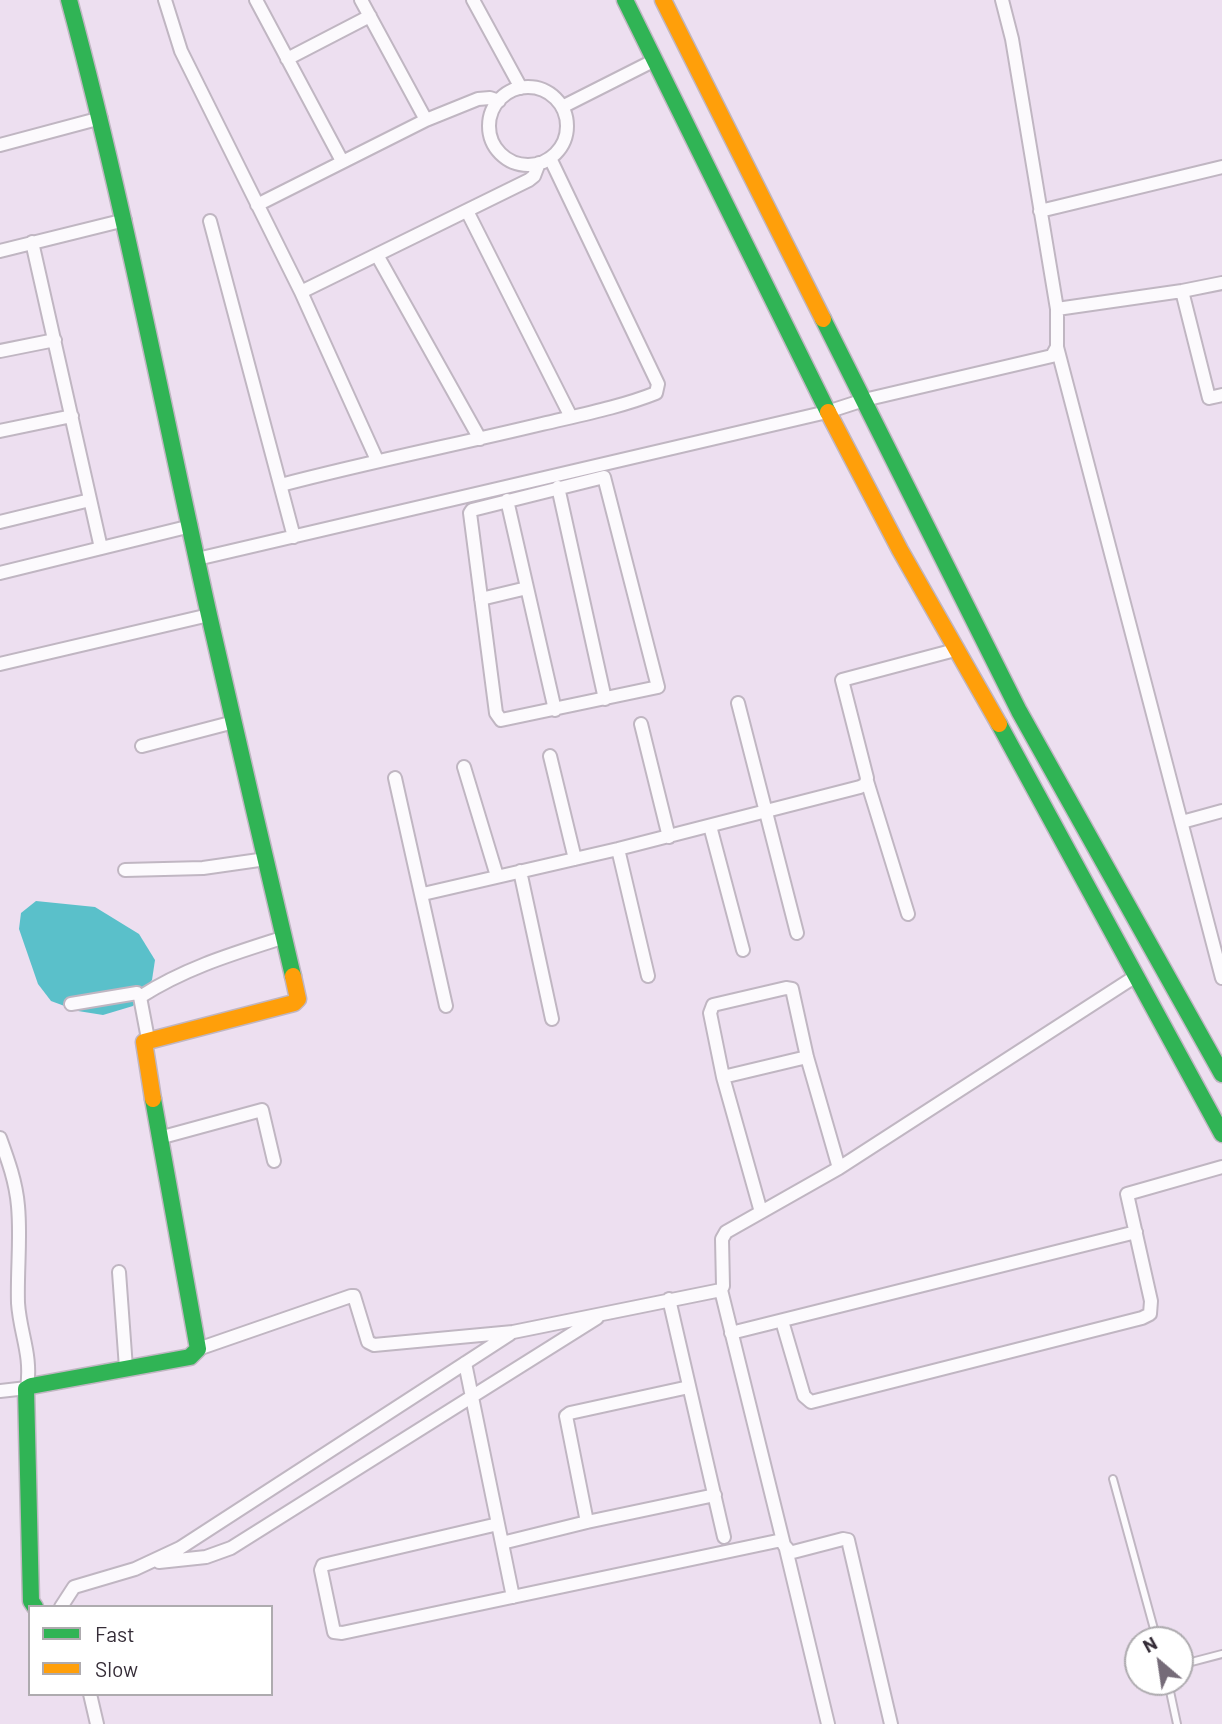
<!DOCTYPE html>
<style>
body{margin:0}
#map{position:relative;width:1222px;height:1724px;overflow:hidden;background:#eddff0;font-family:Barlow,sans-serif}
canvas{display:block}
.legend{position:absolute;left:28px;top:1605px;width:245px;height:91px;box-sizing:border-box;background:#fff;border:2px solid #aeabaf;margin:0;padding:9px 12px;list-style:none;font-size:21px;color:#352c37}
.legend li{display:flex;align-items:center;gap:14px;height:35px}
.legend b{width:35px;border:2px solid #aeabaf}
.north{position:absolute;left:1124px;top:1626px;width:70px;height:70px;box-sizing:border-box;background:#fff;border:2px solid #aeabaf;border-radius:50%;rotate:331deg;font-size:19px;font-weight:700;line-height:28px;text-align:center;color:#352c37}
.north::after{content:'';display:block;margin:auto;width:24px;height:32px;background:#756b78;clip-path:polygon(50% 0,100% 100%,50% 72%,0 100%)}
</style>
<div id="map">
<canvas width="1222" height="1724"></canvas>
<ul class="legend">
<li><b style="height:9px;background:#30b455"></b>Fast</li>
<li><b style="height:9px;background:#ff9f0a"></b>Slow</li>
</ul>
<div class="north">N</div>
</div>
<script>
const ctx = document.querySelector('canvas').getContext('2d');
ctx.lineJoin = 'round';
function fillPath(path, color) { ctx.fillStyle = color; ctx.fill(path, 'evenodd'); }
function trace(path, color, width, dash) { ctx.strokeStyle = color; ctx.lineWidth = width; ctx.lineCap = dash ? 'butt' : 'round'; ctx.setLineDash(dash || []); ctx.stroke(path); }
fillPath(new Path2D(`
 M 36,901 L 95,907 L 139,934 L 155,960 L 152,980 L 133,1006 L 103,1015 L 78,1011 L 51,1001 L 38,984 L 19,929 L 21,913 Z`), '#5ac0ca');
const lane = new Path2D(`
 M 1113,1479 L 1157,1640
 M 1180,1665 L 1222,1654
 M 1168,1682 L 1177,1724`);
const street = new Path2D(`
 M 165,0 L 181,51 L 301,292 L 377,460
 M 256,0 L 342,161
 M 361,0 L 426,120
 M 473,0 L 521,88
 M 287,59 L 370,16
 M489 126a39 39 0 1 1 78 0a39 39 0 1 1-78 0Z
 M 562,107 L 653,61
 M 0,145 L 101,118
 M 257,205 L 426,120 L 478,99 L 490,98 L 499,101
 M 467,211 L 571,417
 M 1040,211 L 1222,167
 M 210,221 L 294,537
 M 32,242 L 101,548
 M 0,251 L 125,220
 M 377,255 L 480,439
 M 1182,291 L 1209,398 L 1222,395
 M 301,292 L 529,180 L 534,176 L 539,163
 M 1057,309 L 1182,291 L 1222,283
 M 1057,347 L 1222,978
 M 0,351 L 55,340
 M 0,431 L 72,416
 M 604,477 L 658,687 L 501,720 L 496,713 L 470,513 L 472,510 Z
 M 281,485 C 368,462 455,445 542,424 C 580,415 621,407 656,393 L 658,384 L 550,158
 M 558,487 L 605,699
 M 507,500 L 555,710
 M 0,522 L 90,500
 M 197,559 L 827,412 L 864,400 L 1052,356 L 1057,347 L 1057,309 L 1012,39 L 1002,0
 M 0,573 L 191,526
 M 481,599 L 527,588
 M 0,664 L 209,615
 M 738,703 L 797,933
 M 641,724 L 669,837
 M 142,746 L 234,722
 M 550,756 L 575,859
 M 464,767 L 497,876
 M 395,778 L 446,1006
 M 867,781 L 908,914
 M 1182,822 L 1222,811
 M 710,826 L 743,950
 M 618,849 L 648,976
 M 125,870 L 203,868 L 266,859
 M 520,871 L 552,1019
 M 423,894 L 618,849 L 860,787 L 866,784 L 867,778 L 842,680 L 955,650
 M 140,997 C 185,968 232,954 282,938
 M 71,1004 L 137,993 L 140,997 L 148,1039
 M 723,1077 L 807,1057
 M 0,1138 C 8,1160 16,1182 18,1206 C 21,1238 17,1270 18,1303 C 20,1334 32,1354 27,1388 L 0,1391
 M 159,1138 L 262,1110 L 274,1161
 M 761,1212 L 723,1077 L 710,1013 L 713,1005 L 786,988 L 792,989 L 807,1057 L 839,1168
 M 119,1272 L 126,1368
 M 721,1290 L 784,1545 L 790,1552 L 793,1552 L 843,1539 L 848,1540 L 891,1724
 M 669,1299 L 724,1537
 M 782,1321 L 804,1396 L 811,1402 L 1142,1318 L 1150,1314 L 1151,1301 L 1127,1194 L 1222,1167
 M 731,1333 L 1136,1232
 M 198,1349 L 351,1296 L 354,1296 L 368,1342 L 374,1345 L 513,1332 L 721,1290 L 723,1286 L 722,1239 L 726,1232 L 839,1168 L 1136,976
 M 465,1363 L 513,1597
 M 587,1522 L 566,1416 L 570,1413 L 689,1387
 M 498,1524 L 323,1565 L 321,1570 L 334,1632 L 342,1633 L 782,1540
 M 502,1543 L 587,1522 L 715,1495
 M 786,1549 L 828,1724
 M 159,1562 L 206,1557 L 231,1548 L 597,1318
 M 61,1607 L 74,1587 L 135,1569 L 180,1548 L 510,1334
 M 90,1694 L 97,1724`);
const fast = new Path2D(`
 M 69,0 C 124,203 163,409 209,615 C 236,735 265,856 293,976
 M 625,0 L 828,412
 M 823,319 L 1019,711 L 1222,1074
 M 999,724 L 1222,1134
 M 35,1607 L 31,1601 L 26,1389 L 31,1386 L 190,1357 L 198,1349 L 153,1099`);
const slow = new Path2D(`
 M 663,0 L 823,319
 M 828,412 L 900,550 L 999,724
 M 153,1099 L 144,1042 L 294,1003 L 298,999 L 293,976`);
trace(lane, '#c0b6c2', 10);
trace(street, '#c0b6c2', 16);
trace(fast, '#c0b6c2', 19);
trace(slow, '#c0b6c2', 19);
trace(lane, '#fcfafd', 6);
trace(street, '#fcfafd', 12);
trace(fast, '#30b455', 16);
trace(slow, '#ff9f0a', 16);
</script>
